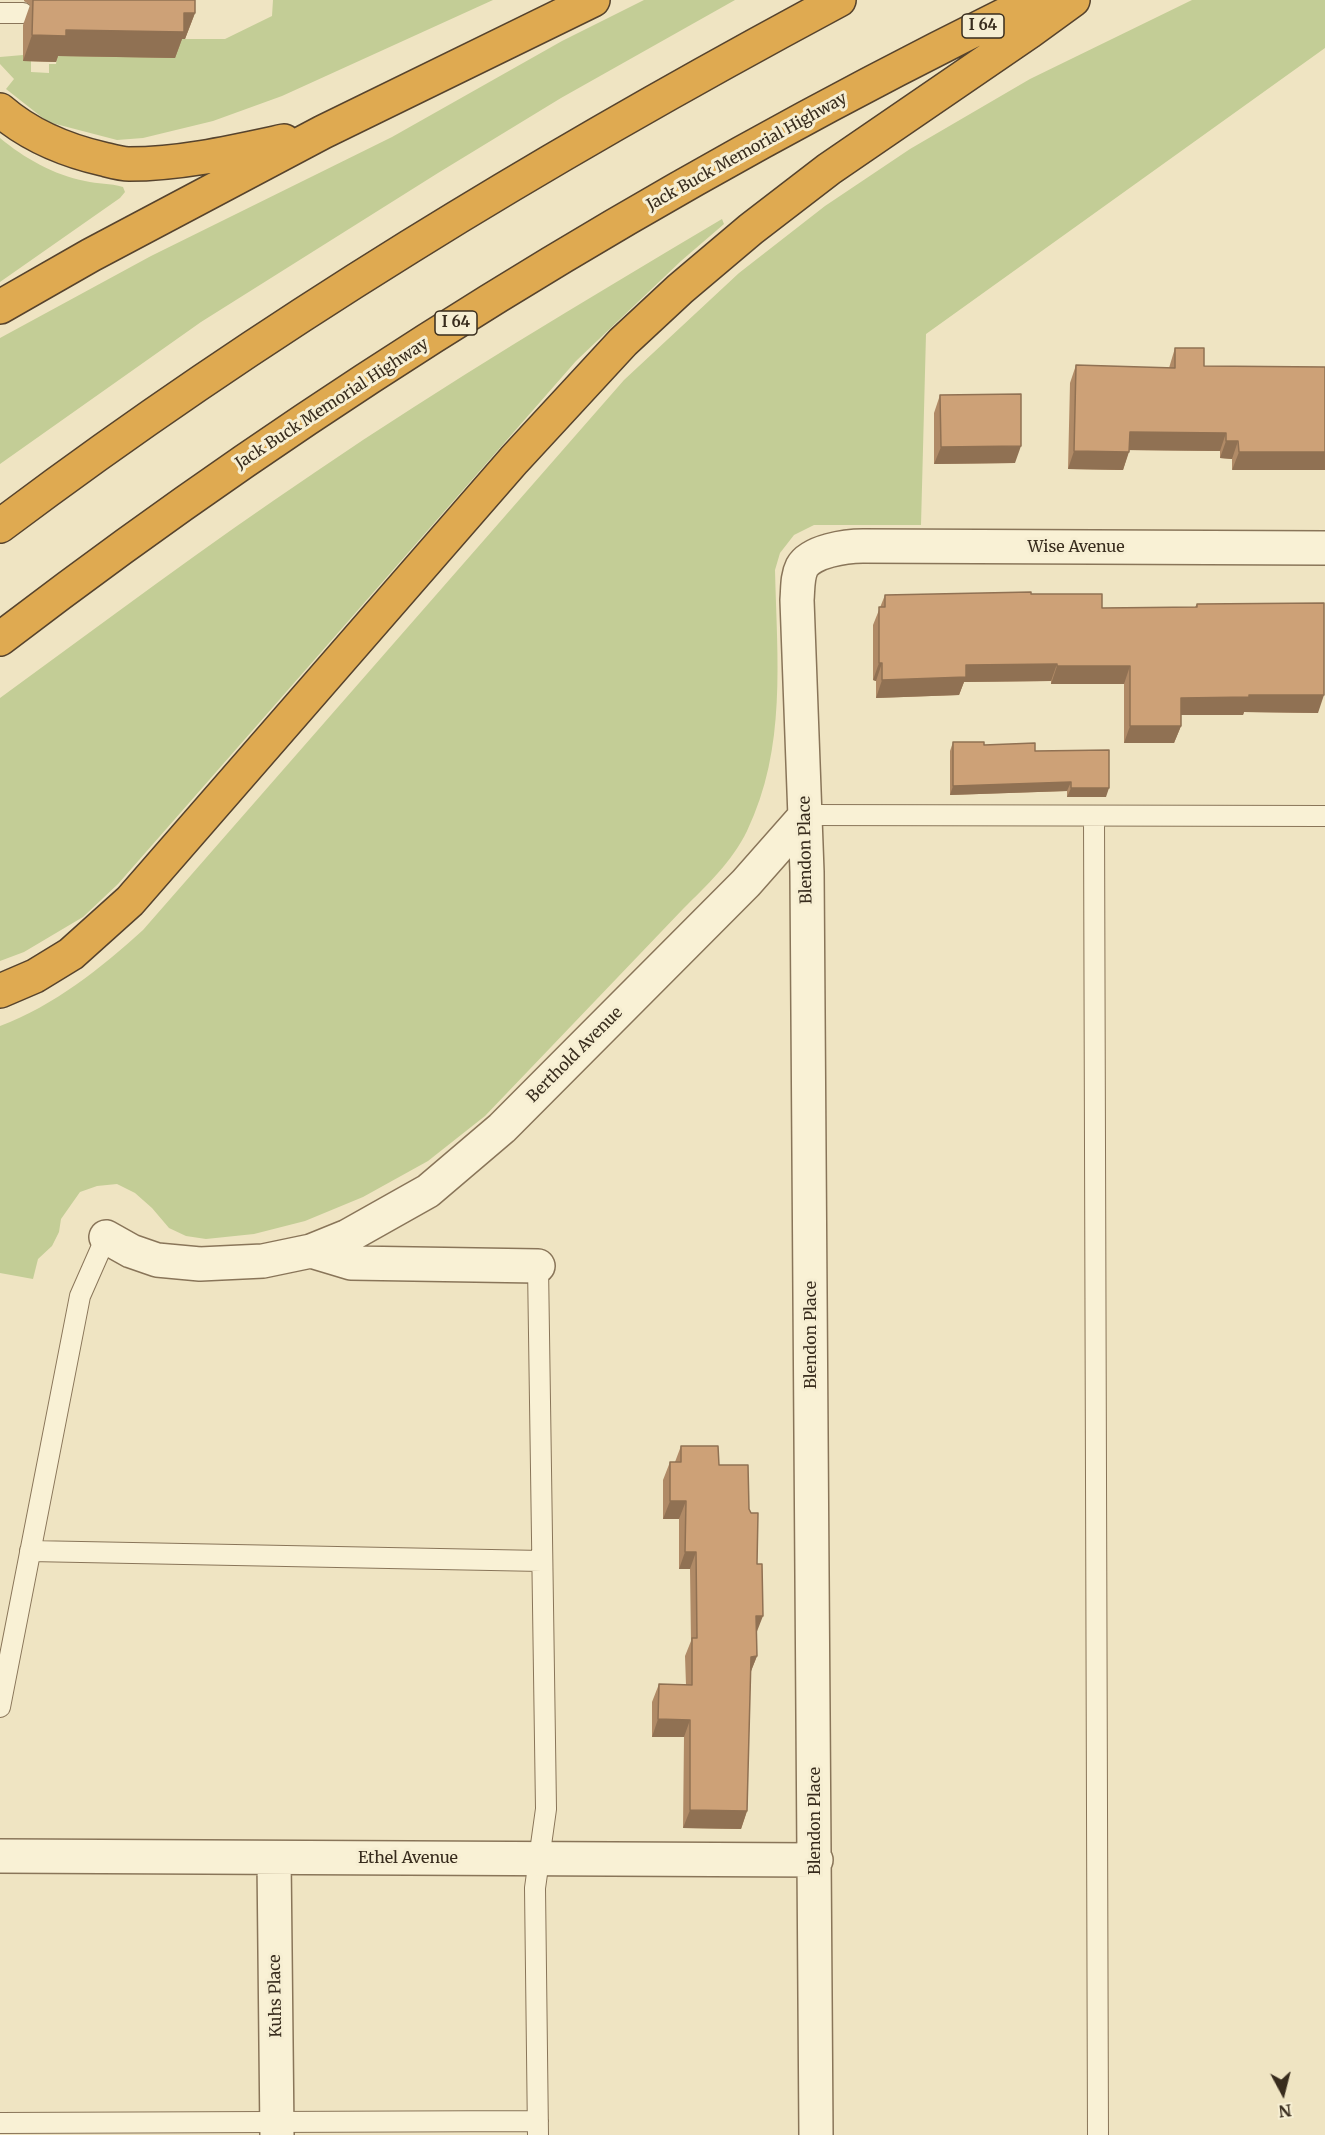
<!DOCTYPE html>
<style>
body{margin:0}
#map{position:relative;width:1325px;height:2135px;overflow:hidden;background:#efe4c2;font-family:Merriweather,serif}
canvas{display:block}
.north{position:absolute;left:1253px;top:2063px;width:60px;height:60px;-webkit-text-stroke:4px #f6eed2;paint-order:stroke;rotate:173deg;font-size:16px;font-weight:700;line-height:24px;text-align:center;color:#382c1d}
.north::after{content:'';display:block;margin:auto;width:21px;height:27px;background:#382c1d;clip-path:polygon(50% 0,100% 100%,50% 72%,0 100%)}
</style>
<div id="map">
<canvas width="1325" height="2135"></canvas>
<div class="north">N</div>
</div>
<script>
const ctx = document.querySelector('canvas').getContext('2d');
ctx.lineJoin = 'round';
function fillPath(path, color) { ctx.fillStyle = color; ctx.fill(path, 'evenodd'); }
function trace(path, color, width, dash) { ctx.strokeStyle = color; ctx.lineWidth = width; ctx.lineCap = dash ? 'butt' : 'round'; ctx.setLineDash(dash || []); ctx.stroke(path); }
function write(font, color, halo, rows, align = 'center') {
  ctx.font = font + ' Merriweather,serif'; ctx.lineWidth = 6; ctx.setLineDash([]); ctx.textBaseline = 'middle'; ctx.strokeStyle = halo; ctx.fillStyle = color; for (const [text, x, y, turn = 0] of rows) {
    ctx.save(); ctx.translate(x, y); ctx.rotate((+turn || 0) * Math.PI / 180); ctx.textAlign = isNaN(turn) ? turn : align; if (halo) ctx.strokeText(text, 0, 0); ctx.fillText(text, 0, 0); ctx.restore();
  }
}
fillPath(new Path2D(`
 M 273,0 L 493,0 L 282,96 L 213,121 L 143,138 L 117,140 L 48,122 L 6,89 L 14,79 L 0,64 L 0,57 L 23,55 L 31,61 L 31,72 L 49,73 L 49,64 L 56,64 L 57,56 L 175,39 L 225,39 L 272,16 Z
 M 644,0 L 735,0 L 561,98 L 438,173 L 201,322 L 0,464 L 0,338 L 151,256 L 392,137 L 562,41 Z
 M 1192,0 L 1325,0 L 1325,48 L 926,334 L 921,525 L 814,525 L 794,535 L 780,553 L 775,570 C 777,659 787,748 747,831 C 732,862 706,886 683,909 L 485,1116 L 428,1161 L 363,1197 L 305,1221 L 254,1234 L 206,1239 L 186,1236 L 169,1228 L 152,1208 L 135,1193 L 117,1184 L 97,1186 L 80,1192 L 61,1219 L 59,1232 L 52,1246 L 38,1259 L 33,1279 L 0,1273 L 0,1026 C 55,1005 100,969 143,930 L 624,380 L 739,273 L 825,206 L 910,149 L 1030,79 Z
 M 0,138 C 24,158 54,175 85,181 C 98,184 110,183 123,187 L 125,192 L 120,198 L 0,282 Z
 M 722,219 L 724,224 L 681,261 L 576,361 L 118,884 L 83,917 L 24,952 L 0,961 L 0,698 C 104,622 207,545 314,473 C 446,383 584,301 722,219 Z`), '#c3cd96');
const service = new Path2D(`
 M 0,13 L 23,13
 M 806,815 L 1325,816
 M 1094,817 L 1098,2135
 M 538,1266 L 546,1809 L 535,1888 L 538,2135
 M 30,1551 L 542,1561
 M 0,1707 L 80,1296 L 106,1237
 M 0,2123 L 538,2121`);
const minor = new Path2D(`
 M 106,1237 L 131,1251 L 157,1260 L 200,1264 L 263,1261 L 311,1251 L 348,1236 L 428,1191 L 502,1128 L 746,883 L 806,815
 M 311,1251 L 351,1263 L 538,1266
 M 0,1856 L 816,1860
 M 274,1858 L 277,2135
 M 816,2135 L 807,872 L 797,600 C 798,589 797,577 802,567 C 811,551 846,546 863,546 L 1325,548`);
const motorway = new Path2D(`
 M 0,110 C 30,136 64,150 103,159 C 111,161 121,164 129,164 C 181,164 233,152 284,141
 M 0,307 L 91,255 L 323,132 L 593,0
 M 0,526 C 264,327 548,156 839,0
 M 0,639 C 322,392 671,178 1035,0
 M 0,991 L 35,976 L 71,954 L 130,901 L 514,460 L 623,342 L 680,289 L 751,229 L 829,169 L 1029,32 L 1073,0`);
trace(service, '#897559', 22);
trace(minor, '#897559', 36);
trace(motorway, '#56432d', 36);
trace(service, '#f9f1d5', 20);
trace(minor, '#f9f1d5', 33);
trace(motorway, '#dfaa51', 33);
fillPath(new Path2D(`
 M 24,0 L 195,0 L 195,13 L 185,39 L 182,39 L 175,58 L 58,56 L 56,62 L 23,61 L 23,25 L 30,5 L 24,1 Z
 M 1175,348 L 1204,366 L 1325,367 L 1232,470 L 1232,459 L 1220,458 L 1220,451 L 1129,450 L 1123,470 L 1068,469 L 1070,383 L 1076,365 L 1169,368 Z
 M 940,395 L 1015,463 L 934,464 L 934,413 Z
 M 1031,594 L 1102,608 L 1195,607 L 1197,604 L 1318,713 L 1244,712 L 1243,715 L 1181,715 L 1181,726 L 1174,743 L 1124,743 L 1124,684 L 1051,684 L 1051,681 L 964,682 L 959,695 L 876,698 L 876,681 L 873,680 L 873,625 L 885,595 Z
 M 953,742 L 984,745 L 1035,751 L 1106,797 L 1067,797 L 1067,791 L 950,795 L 950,751 Z
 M 681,1446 L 719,1465 L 749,1509 L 756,1634 L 757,1656 L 750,1673 L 747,1811 L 741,1829 L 683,1828 L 684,1737 L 652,1737 L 652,1702 L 659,1684 L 686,1685 L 685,1656 L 691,1641 L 690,1569 L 679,1569 L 679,1519 L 663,1519 L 663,1480 L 670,1462 L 675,1462 Z`), '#b08a66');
fillPath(new Path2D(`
 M 184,13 L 195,13 L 185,39 L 182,39 L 175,58 L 58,56 L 56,62 L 23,61 L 32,35 Z
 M 1130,432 L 1226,433 L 1220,451 L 1123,450 Z
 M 1226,441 L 1238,441 L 1232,459 L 1220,458 Z
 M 1021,446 L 1015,463 L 934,464 L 941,447 Z
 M 1074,451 L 1129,452 L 1123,470 L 1068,469 Z
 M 1239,452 L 1325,452 L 1325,470 L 1232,470 Z
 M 879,663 L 882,663 L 876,681 L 873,680 Z
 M 1057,664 L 1051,681 L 964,682 L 959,695 L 876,698 L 882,680 L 966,665 Z
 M 1057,666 L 1130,666 L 1124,684 L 1051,684 Z
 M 1249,695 L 1324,695 L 1318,713 L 1244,712 L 1243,715 L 1174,715 L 1181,698 Z
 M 1130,726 L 1181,726 L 1174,743 L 1124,743 Z
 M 1071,782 L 1067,791 L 950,795 L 953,786 Z
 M 1071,788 L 1109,788 L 1106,797 L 1067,797 Z
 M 670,1501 L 686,1501 L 679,1519 L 663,1519 Z
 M 685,1552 L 696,1552 L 690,1569 L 679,1569 Z
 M 756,1616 L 763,1616 L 756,1634 L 749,1634 Z
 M 757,1656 L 750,1674 L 751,1657 Z
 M 658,1719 L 690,1720 L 684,1737 L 652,1737 Z
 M 690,1810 L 747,1811 L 741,1829 L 683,1828 Z`), '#907153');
const building = new Path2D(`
 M 33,0 L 195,0 L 195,13 L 184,13 L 184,32 L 66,30 L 66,36 L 32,35 Z
 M 1175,348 L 1204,348 L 1204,366 L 1325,367 L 1325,452 L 1239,452 L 1238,441 L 1226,441 L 1226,433 L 1130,432 L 1129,452 L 1074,451 L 1076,365 L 1175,368 Z
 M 1021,394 L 1021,446 L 941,447 L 940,395 Z
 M 1031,592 L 1031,594 L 1102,594 L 1102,608 L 1197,607 L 1197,604 L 1324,603 L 1324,695 L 1249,695 L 1249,697 L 1181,698 L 1181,726 L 1130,726 L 1130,666 L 1057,666 L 1057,664 L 966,665 L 966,677 L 882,680 L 882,663 L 879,663 L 879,607 L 885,607 L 885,595 Z
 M 953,742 L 984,742 L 984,745 L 1035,743 L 1035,751 L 1109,750 L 1109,788 L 1071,788 L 1071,782 L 953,786 Z
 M 681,1446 L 718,1446 L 719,1465 L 748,1465 L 749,1509 L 751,1513 L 758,1513 L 757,1564 L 762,1564 L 763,1616 L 756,1616 L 757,1656 L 751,1657 L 747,1811 L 690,1810 L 690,1720 L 658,1719 L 659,1684 L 692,1685 L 692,1638 L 697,1638 L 696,1552 L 685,1552 L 686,1501 L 670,1501 L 670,1462 L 681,1462 Z`);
fillPath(building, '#cda177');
trace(building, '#907153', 1.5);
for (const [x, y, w] of [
 [983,26,42],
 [456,323,42]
]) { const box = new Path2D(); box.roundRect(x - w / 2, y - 12, w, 24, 4.5); ctx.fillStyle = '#f6eed2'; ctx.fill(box); trace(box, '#382c1d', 1.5); }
write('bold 15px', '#382c1d', null, [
 ["I 64",983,26],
 ["I 64",456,323]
]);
write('16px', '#382c1d', '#f6eed2', [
 ["Jack Buck Memorial Highway",747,152,-29],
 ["Jack Buck Memorial Highway",332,404,-33],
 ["Wise Avenue",1076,547],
 ["Blendon Place",806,850,-91],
 ["Berthold Avenue",575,1055,-45],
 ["Blendon Place",811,1335,-90],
 ["Blendon Place",815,1821,-90],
 ["Ethel Avenue",408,1858],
 ["Kuhs Place",276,1996,-91]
]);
</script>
